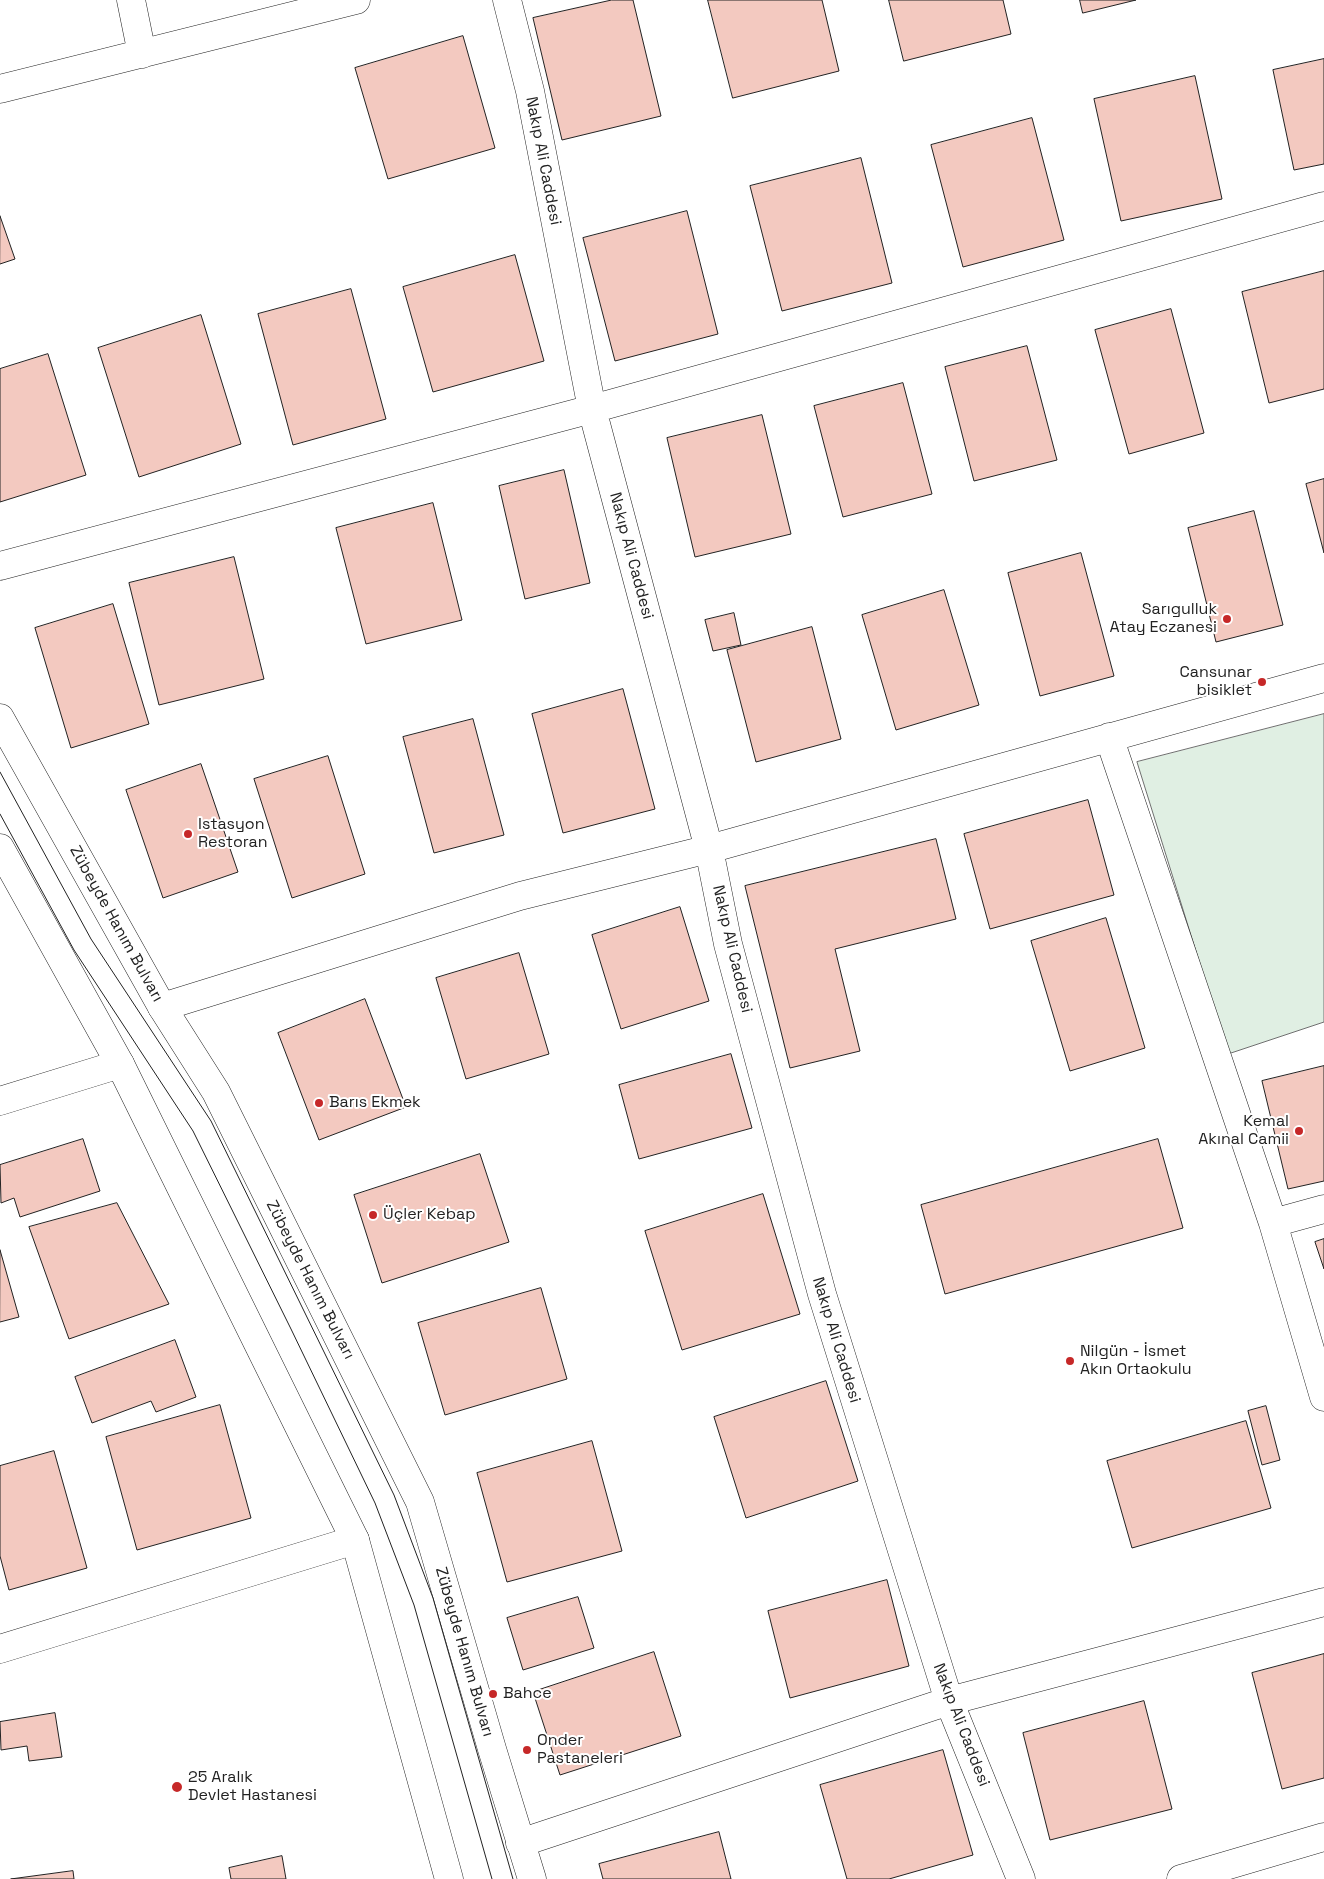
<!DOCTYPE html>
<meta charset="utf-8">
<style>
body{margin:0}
canvas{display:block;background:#fff}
</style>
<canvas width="1324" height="1879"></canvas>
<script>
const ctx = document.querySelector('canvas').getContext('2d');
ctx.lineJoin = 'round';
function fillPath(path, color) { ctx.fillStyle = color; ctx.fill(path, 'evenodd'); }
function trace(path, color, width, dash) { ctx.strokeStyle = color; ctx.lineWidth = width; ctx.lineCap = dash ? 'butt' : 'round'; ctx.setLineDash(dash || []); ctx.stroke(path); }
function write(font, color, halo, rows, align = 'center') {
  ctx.font = font + ' "Space Grotesk",sans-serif'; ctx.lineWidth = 4; ctx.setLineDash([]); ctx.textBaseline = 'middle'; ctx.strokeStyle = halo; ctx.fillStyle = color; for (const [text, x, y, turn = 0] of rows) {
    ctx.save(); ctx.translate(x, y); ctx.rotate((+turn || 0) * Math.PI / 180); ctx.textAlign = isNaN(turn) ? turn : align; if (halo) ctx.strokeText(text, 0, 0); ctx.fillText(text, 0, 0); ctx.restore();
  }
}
const green = new Path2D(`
 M 1324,714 L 1324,1022 L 1228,1054 L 1137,762 Z`);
fillPath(green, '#e0efe3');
trace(green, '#6f6f6f', 1);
const building = new Path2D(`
 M 612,0 L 633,0 L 661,116 L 562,140 L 533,18 Z
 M 708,0 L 822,0 L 839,71 L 733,98 Z
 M 889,0 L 1003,0 L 1011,34 L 904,61 Z
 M 1080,0 L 1136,0 L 1083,13 Z
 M 463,36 L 495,148 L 388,179 L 355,68 Z
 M 1324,59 L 1324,164 L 1294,170 L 1273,70 Z
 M 1195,76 L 1222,199 L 1121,221 L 1094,99 Z
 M 1032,118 L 1064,240 L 963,267 L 931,145 Z
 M 861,158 L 892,283 L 782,311 L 750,186 Z
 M 687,211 L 718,334 L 615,361 L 583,238 Z
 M 0,216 L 15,259 L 0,264 Z
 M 515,255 L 544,361 L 433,392 L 403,287 Z
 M 1324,271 L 1324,389 L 1269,403 L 1242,292 Z
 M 351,289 L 386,419 L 293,445 L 258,314 Z
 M 1171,309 L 1204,433 L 1129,454 L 1095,330 Z
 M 201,315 L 241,444 L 139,477 L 98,348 Z
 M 1027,346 L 1057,460 L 974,481 L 945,367 Z
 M 48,354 L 86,475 L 0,502 L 0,369 Z
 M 903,383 L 932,494 L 843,517 L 814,406 Z
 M 762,415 L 791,534 L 695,557 L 667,438 Z
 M 564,470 L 590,583 L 525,599 L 499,486 Z
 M 1324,479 L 1324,553 L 1306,484 Z
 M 433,503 L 462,620 L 366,644 L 336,528 Z
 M 1254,511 L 1283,625 L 1216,642 L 1188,528 Z
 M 1081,553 L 1114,676 L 1040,696 L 1008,573 Z
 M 234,557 L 264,679 L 159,705 L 129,583 Z
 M 944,590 L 979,705 L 896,730 L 862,615 Z
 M 113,604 L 149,724 L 71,748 L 35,628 Z
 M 734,613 L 741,645 L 713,651 L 705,620 Z
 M 812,627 L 841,739 L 756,762 L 727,650 Z
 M 623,689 L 655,809 L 563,833 L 532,714 Z
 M 473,719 L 504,835 L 434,853 L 403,737 Z
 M 328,756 L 365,874 L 292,898 L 254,779 Z
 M 201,764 L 238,872 L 163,898 L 126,790 Z
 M 1088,800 L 1114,895 L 990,929 L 964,834 Z
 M 936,839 L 956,919 L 835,949 L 860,1051 L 790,1068 L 745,886 Z
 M 680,907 L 709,1001 L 621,1029 L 592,935 Z
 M 1106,918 L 1145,1048 L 1070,1071 L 1031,941 Z
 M 519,953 L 549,1054 L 466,1079 L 436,978 Z
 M 365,999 L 406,1107 L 319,1140 L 278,1033 Z
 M 731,1054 L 752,1128 L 639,1159 L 619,1085 Z
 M 1324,1066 L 1324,1181 L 1288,1189 L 1262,1081 Z
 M 83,1139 L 100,1191 L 20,1217 L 14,1198 L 1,1203 L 0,1165 Z
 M 1158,1139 L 1183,1228 L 945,1294 L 921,1205 Z
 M 480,1154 L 509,1242 L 382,1283 L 354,1195 Z
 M 763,1194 L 800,1314 L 682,1350 L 645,1231 Z
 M 117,1203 L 169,1304 L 69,1339 L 29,1227 Z
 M 1324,1239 L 1324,1269 L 1315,1242 Z
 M 0,1250 L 19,1317 L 0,1322 Z
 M 541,1288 L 567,1379 L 445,1415 L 418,1323 Z
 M 175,1340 L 196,1397 L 156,1412 L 151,1401 L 92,1423 L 75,1377 Z
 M 826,1381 L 858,1481 L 746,1518 L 714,1417 Z
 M 220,1405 L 251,1518 L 137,1550 L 106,1437 Z
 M 1266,1406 L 1280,1460 L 1262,1465 L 1248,1411 Z
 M 1246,1421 L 1271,1508 L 1132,1548 L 1107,1461 Z
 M 592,1441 L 622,1551 L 507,1582 L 477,1473 Z
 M 54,1451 L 87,1568 L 9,1590 L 0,1556 L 0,1466 Z
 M 887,1580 L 909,1666 L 790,1698 L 768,1611 Z
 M 578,1597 L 594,1648 L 523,1670 L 507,1618 Z
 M 654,1652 L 681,1736 L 560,1775 L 533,1692 Z
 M 1324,1654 L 1324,1778 L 1282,1789 L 1252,1673 Z
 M 1144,1701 L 1172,1809 L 1050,1840 L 1023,1733 Z
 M 55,1713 L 62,1757 L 29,1761 L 27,1746 L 1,1750 L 0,1722 Z
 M 943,1750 L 973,1855 L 889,1879 L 847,1879 L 820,1785 Z
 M 719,1832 L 731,1879 L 603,1879 L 599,1864 Z
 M 282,1856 L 286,1879 L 231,1879 L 229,1868 Z
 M 73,1871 L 74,1879 L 11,1879 Z`);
fillPath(building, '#f3c9c0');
trace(building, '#222', 1);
const minor = new Path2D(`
 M 131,0 L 142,54
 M 507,0 L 530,91 L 592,409 L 709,849 L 728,944 L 822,1294 L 949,1701 L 1021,1879
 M 0,89 L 356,0
 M 0,566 L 592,409 L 1324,206
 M 1109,737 L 1273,1223 L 1324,1397
 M 162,1007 L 520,896 L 709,849 L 1324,678
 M 0,1101 L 120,1064
 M 1273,1223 L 1324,1209
 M 0,1649 L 355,1540
 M 520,1843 L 949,1701 L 1324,1602
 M 1181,1879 L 1324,1837`);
const major = new Path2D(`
 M 0,718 L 162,1007 L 216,1092 L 420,1502 L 492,1749 L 532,1879
 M 0,848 L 120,1064 L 355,1540 L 449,1879`);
trace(minor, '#222', 29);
trace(major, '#222', 29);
trace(minor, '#fff', 28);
trace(major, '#fff', 28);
trace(new Path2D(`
 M 0,772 L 91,939 L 211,1121 L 394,1495 L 433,1598 L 513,1879
 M 0,814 L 74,950 L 193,1131 L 291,1329 L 375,1503 L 414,1605 L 492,1879`), '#222', 1);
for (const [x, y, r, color] of [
 [1227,619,5,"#c62828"],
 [1262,682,5,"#c62828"],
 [188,834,5,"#c62828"],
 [319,1103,5,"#c62828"],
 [1299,1131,5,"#c62828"],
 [373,1215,5,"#c62828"],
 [1070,1361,5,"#c62828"],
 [493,1694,5,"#c62828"],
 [527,1750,5,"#c62828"],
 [177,1787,6,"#c62828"]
]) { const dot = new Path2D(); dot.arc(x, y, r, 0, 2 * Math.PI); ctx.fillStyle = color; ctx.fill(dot); trace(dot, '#fff', 2); }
write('16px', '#222', '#fff', [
 ["Nakıp Ali Caddesi",543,161,79],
 ["Nakıp Ali Caddesi",631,556,75],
 ["Zübeyde Hanım Bulvarı",116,924,61],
 ["Nakıp Ali Caddesi",732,949,77],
 ["Zübeyde Hanım Bulvarı",310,1280,63],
 ["Nakıp Ali Caddesi",836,1340,73],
 ["Zübeyde Hanım Bulvarı",464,1652,74],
 ["Nakıp Ali Caddesi",961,1725,69]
]);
write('16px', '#222', '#fff', [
 ["Sarıgulluk",1217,610,"right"],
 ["Atay Eczanesi",1217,628,"right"],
 ["Cansunar",1252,673,"right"],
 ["bisiklet",1252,691,"right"],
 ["Istasyon",198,825],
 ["Restoran",198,843],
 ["Barıs Ekmek",329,1103],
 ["Kemal",1289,1122,"right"],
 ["Akınal Camii",1289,1140,"right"],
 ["Üçler Kebap",383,1215],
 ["Nilgün - İsmet",1080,1352],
 ["Akın Ortaokulu",1080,1370],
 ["Bahce",503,1694],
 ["Onder",537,1741],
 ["Pastaneleri",537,1759],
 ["25 Aralık",188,1778],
 ["Devlet Hastanesi",188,1796]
], 'left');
</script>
